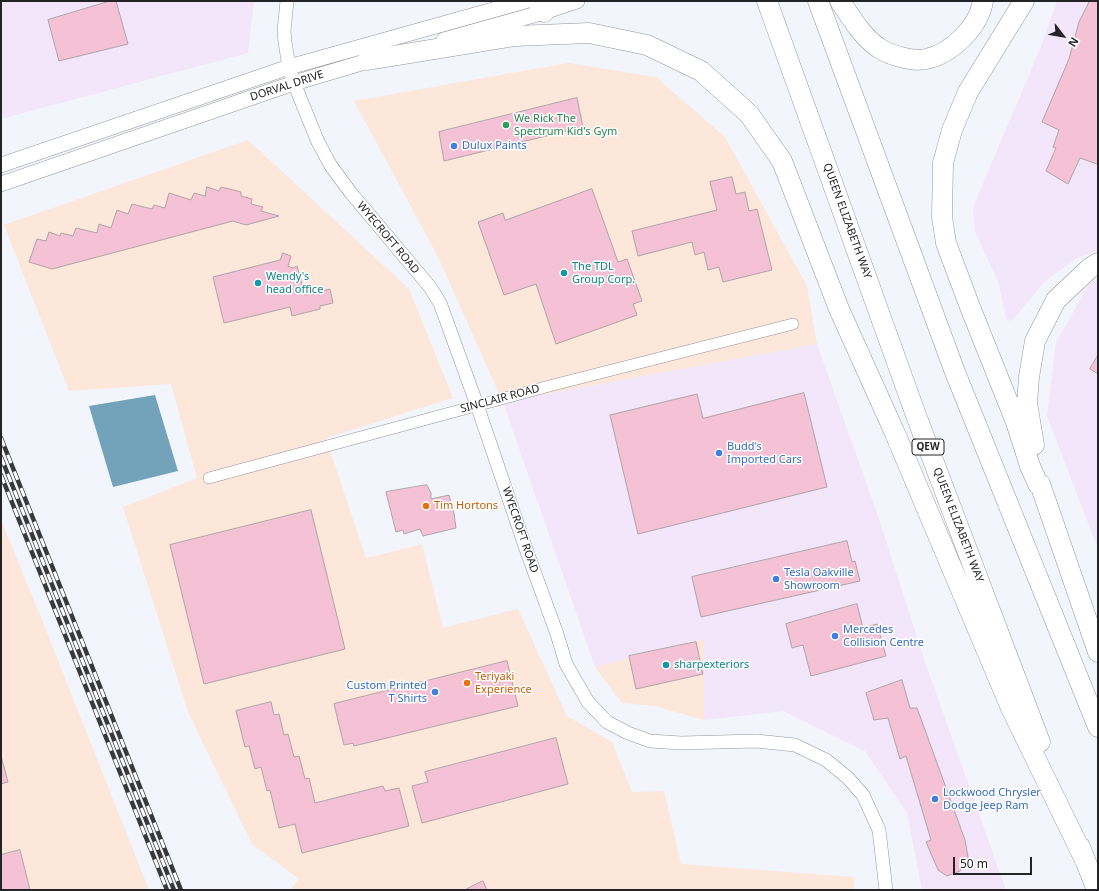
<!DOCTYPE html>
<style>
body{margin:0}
#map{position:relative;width:1099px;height:891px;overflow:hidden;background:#f3f5fd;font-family:"Noto Sans",sans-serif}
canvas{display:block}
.frame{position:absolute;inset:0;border:2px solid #242427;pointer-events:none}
.north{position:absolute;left:1043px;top:16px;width:40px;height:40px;-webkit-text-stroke:3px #fff;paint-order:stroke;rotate:121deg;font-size:11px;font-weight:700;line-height:16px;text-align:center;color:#242427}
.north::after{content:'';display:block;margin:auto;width:14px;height:18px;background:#242427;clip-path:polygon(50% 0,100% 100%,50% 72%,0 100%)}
.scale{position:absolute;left:953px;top:857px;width:79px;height:18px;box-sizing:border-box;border:2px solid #242427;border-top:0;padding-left:5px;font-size:12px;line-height:14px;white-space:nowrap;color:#242427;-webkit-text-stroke:3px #fff;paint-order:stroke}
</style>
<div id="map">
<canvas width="1099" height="891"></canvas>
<div class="frame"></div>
<div class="north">N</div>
<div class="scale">50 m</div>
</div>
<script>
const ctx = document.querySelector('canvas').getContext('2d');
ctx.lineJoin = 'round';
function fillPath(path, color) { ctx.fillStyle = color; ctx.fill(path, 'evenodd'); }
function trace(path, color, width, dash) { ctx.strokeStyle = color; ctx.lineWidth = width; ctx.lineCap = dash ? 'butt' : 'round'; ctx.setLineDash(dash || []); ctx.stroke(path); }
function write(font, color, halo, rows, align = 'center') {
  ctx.font = font + ' "Noto Sans",sans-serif'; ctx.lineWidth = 3; ctx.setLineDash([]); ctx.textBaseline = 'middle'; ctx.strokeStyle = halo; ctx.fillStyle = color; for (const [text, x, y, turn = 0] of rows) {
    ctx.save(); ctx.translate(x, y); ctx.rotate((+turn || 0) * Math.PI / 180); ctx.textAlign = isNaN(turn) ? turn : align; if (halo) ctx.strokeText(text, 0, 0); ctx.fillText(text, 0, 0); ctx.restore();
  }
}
fillPath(new Path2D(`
 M 1,1 L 254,1 L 248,53 L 1,119 Z
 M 1057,1 L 1098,1 L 1098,250 L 1077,258 L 1044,282 L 1013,320 L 1007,321 L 998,281 L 975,232 L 973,207 L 1040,49 Z
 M 1098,279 L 1098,549 L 1047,416 L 1056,343 L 1091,280 Z
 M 817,344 L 879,519 L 924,659 L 1006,890 L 922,890 L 907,813 L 865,751 L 783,711 L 704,720 L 704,639 L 595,667 L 503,402 Z`), '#f3e6fa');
fillPath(new Path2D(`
 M 568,63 L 656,77 L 725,137 L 807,286 L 817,344 L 503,402 L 438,257 L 354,101 Z
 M 248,140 L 409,289 L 453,398 L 326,438 L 366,558 L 422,544 L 443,628 L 518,609 L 567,716 L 612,742 L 632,792 L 664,791 L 681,864 L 854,877 L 854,890 L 290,890 L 299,879 L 252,844 L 188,712 L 123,507 L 197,478 L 171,384 L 69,391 L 4,225 Z
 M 1,520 L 40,615 L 149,890 L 1,890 Z
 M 704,639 L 704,720 L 655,706 L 622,703 L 595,667 Z`), '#fde6da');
fillPath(new Path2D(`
 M 155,395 L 178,471 L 113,487 L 89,406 Z`), '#72a3bb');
const building = new Path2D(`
 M 110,1 L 116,1 L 128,44 L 59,61 L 48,20 Z
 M 1090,1 L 1098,1 L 1098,162 L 1097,164 L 1080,158 L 1068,184 L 1046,171 L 1056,148 L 1053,147 L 1059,130 L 1042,122 L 1069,59 L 1079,22 Z
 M 577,98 L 583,127 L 444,161 L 439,132 Z
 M 732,177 L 736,194 L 745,192 L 749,211 L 757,209 L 772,270 L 723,282 L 719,267 L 708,270 L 704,252 L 695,255 L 692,242 L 638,256 L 632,231 L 717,210 L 710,182 Z
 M 207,187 L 219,191 L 221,187 L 241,192 L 241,196 L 252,199 L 251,204 L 263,207 L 261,211 L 279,216 L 246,225 L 233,221 L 52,269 L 29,262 L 37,239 L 46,241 L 49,232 L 60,236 L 61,233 L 73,236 L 76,228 L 97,233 L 99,224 L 111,228 L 117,210 L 128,214 L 132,204 L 152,209 L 154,205 L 165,208 L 169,193 L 191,200 L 194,193 L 205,196 Z
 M 592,189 L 618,262 L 627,259 L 642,301 L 633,304 L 637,315 L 556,344 L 536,284 L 504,295 L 478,222 L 503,213 L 505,220 Z
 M 283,253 L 291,256 L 288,266 L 293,268 L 297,266 L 305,295 L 330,289 L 333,303 L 320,306 L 320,309 L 292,316 L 290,307 L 224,323 L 213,277 L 280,260 Z
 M 1098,355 L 1098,374 L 1090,369 Z
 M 804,393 L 827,487 L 638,534 L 610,415 L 697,394 L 703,418 Z
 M 427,485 L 431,493 L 431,499 L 449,495 L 454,513 L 456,528 L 423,536 L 420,529 L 404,534 L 403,530 L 396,532 L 386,492 Z
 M 311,510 L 345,649 L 204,684 L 170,545 Z
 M 847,541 L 852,562 L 855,561 L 860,581 L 701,617 L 692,577 Z
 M 857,604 L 863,628 L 877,624 L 886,656 L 811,676 L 803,645 L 792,648 L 786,624 Z
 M 696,642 L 703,674 L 636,689 L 629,656 Z
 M 507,661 L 518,706 L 354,746 L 353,743 L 344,745 L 334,704 Z
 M 902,680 L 910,708 L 917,708 L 965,840 L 968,857 L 960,871 L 947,876 L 938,870 L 926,842 L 931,840 L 906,756 L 900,759 L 888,718 L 874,720 L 866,693 Z
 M 271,702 L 274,715 L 279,714 L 284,735 L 288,734 L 294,757 L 299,756 L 305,779 L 309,778 L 315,803 L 383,786 L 385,791 L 399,788 L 409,826 L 302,853 L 295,824 L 279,828 L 270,790 L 267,791 L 261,767 L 255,769 L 249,746 L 245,747 L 236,711 Z
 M 556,738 L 568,784 L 422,823 L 412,786 L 428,782 L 425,772 Z
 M 1,756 L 8,782 L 1,784 Z
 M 20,850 L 30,890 L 1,890 L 1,855 Z
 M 483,881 L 487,890 L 465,890 Z`);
fillPath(building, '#f4c1d5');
trace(building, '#aea5a8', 1);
const minor = new Path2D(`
 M 209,478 L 553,385 L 793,324`);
const tertiary = new Path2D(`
 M 287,1 L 284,31 L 285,42 L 289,67 L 294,83 L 318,142 L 331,166 L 351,193 L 430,287 L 440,303 L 477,405 L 526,549 L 557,634 L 566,664 L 588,702 L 607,722 L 628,733 L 650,741 L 681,743 L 756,741 L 795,745 L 826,760 L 848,778 L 863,795 L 879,830 L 886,890`);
const secondary = new Path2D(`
 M 444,40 L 544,12 L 577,1
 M 1,165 L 289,67 L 525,1
 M 1,184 L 294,83 L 378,58`);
const motorway = new Path2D(`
 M 537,1 L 544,12
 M 767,1 L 917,418 L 1040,742
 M 818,1 L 955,372 L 1098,727
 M 840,1 C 850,16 863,38 879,48 C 889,55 913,62 926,59 C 951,54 979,27 983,1
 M 1024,1 L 968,92 L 952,130 L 943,163 L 942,217 L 946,243 L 970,307 L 1016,422 L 1030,466 L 1038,484 L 1040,484 L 1098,652
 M 368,60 L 515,36 L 589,33 L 647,45 L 701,71 L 749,114 L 782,161 L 839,309 L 894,431 L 1011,708 L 1085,860
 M 1034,445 L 1027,403 L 1029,377 L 1035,341 L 1056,300 L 1090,268 L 1098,263
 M 1080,847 L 1097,890`);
trace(minor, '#93959d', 12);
trace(tertiary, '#93959d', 14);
trace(secondary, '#93959d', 16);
trace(motorway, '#93959d', 21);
trace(minor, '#fff', 11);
trace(tertiary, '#fff', 13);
trace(secondary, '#fff', 15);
trace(motorway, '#fff', 20);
const rail = new Path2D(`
 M 1,438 L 181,890
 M 1,457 L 174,890
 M 1,475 L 167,890`);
trace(rail, '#39393c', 4.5);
trace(rail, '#fff', 3, [9]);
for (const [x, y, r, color] of [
 [506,125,4,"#2e9e5b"],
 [454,146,4,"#3f7fe0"],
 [564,273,4,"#0f9aa8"],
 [258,283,4,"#0f9aa8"],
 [719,453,4,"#3f7fe0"],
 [426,506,4,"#e8710a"],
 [776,579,4,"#3f7fe0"],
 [835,636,4,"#3f7fe0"],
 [666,665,4,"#0f9aa8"],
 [467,683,4,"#e8710a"],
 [435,692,4,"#3f7fe0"],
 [935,799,4,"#3f7fe0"]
]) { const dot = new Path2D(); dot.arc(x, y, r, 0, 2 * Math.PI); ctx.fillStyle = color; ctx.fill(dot); trace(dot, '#fff', 1.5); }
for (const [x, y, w] of [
 [928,447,32]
]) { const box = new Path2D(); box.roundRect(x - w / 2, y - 8, w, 16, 3); ctx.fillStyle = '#fff'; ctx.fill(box); trace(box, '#242427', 1); }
write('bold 10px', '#242427', null, [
 ["QEW",928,447]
]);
write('11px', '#242427', '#fff', [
 ["DORVAL DRIVE",287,86,-18],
 ["QUEEN ELIZABETH WAY",847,221,70],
 ["WYECROFT ROAD",388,238,50],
 ["SINCLAIR ROAD",500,399,-15],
 ["QUEEN ELIZABETH WAY",958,525,69],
 ["WYECROFT ROAD",520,530,71]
]);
write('11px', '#27864d', '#fff', [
 ["We Rick The",514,119],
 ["Spectrum Kid's Gym",514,132]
], 'left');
write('11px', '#366cbe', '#fff', [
 ["Dulux Paints",462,146],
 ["Budd's",727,447],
 ["Imported Cars",727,460],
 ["Tesla Oakville",784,573],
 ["Showroom",784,586],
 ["Mercedes",843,630],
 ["Collision Centre",843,643],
 ["Custom Printed",427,686,"right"],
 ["T Shirts",427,699,"right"],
 ["Lockwood Chrysler",943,793],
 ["Dodge Jeep Ram",943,806]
], 'left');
write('11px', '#0d838f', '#fff', [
 ["The TDL",572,267],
 ["Group Corp.",572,280],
 ["Wendy's",266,277],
 ["head office",266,290],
 ["sharpexteriors",674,665]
], 'left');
write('11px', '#c56008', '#fff', [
 ["Tim Hortons",434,506],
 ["Teriyaki",475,677],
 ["Experience",475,690]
], 'left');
</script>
